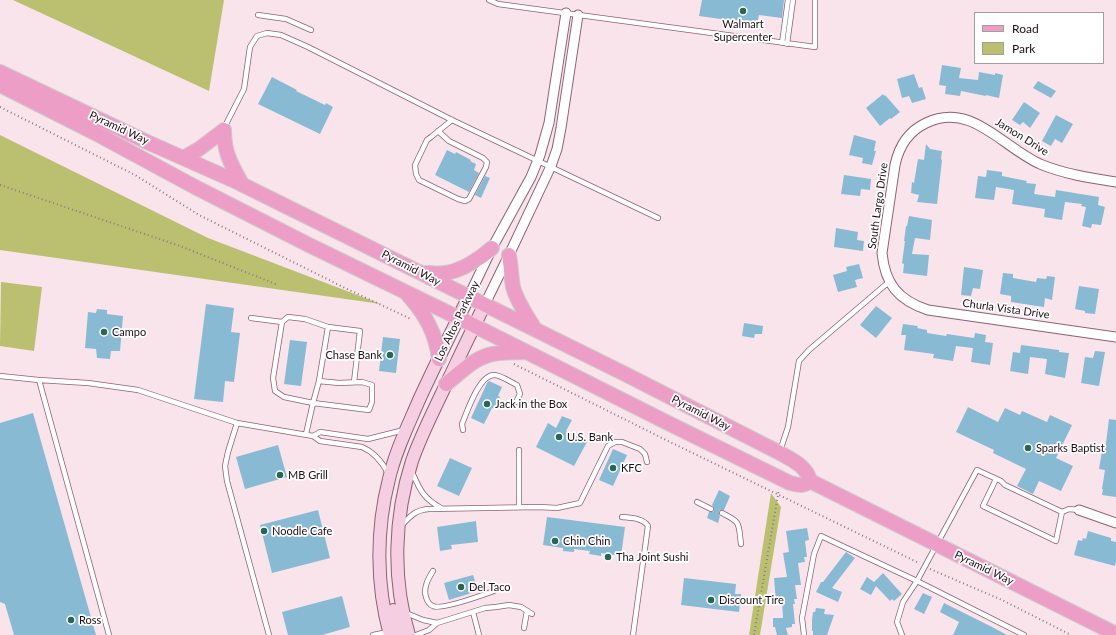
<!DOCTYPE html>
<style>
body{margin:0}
#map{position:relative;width:1116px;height:635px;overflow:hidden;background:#f9e4ec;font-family:Lato,sans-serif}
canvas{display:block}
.legend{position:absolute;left:974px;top:12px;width:130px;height:52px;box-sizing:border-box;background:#fff;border:1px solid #a59ea1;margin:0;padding:5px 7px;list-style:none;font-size:12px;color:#1e0d15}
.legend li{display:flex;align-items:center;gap:8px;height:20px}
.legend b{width:20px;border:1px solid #a59ea1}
</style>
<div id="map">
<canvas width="1116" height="635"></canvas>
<ul class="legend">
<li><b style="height:5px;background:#ed9ec6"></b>Road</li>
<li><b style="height:11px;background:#bbc071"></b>Park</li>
</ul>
</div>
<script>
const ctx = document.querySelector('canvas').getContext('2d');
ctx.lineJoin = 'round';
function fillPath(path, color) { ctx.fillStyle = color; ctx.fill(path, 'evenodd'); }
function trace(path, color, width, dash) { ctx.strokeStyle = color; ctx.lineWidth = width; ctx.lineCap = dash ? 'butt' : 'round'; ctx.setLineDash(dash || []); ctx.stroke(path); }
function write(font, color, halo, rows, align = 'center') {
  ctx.font = font + ' Lato,sans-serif'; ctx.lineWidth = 3.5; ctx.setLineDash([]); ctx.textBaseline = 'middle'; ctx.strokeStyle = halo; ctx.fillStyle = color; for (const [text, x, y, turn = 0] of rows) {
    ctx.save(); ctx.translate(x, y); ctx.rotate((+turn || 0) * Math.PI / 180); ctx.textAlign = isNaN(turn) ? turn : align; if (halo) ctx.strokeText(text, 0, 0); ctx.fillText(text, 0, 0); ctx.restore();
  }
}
fillPath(new Path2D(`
 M 13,0 L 224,0 L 209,91 Z
 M 0,135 L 208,238 L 381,304 L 0,250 Z
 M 1,282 L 42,287 L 34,351 L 0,346 Z
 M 771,493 L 781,507 L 760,635 L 749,635 Z`), '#bbc071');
fillPath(new Path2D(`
 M 702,0 L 784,0 L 782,18 L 759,15 L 757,24 L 699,16 Z
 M 942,65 L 961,68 L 959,78 L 978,80 L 979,72 L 995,75 L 995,73 L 1003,75 L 999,98 L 986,95 L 986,96 L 961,91 L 960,96 L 945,94 L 946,86 L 939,85 Z
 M 914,74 L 919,88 L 922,87 L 926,99 L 912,103 L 909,96 L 902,98 L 897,79 Z
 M 272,77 L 297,90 L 296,91 L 325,105 L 326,103 L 333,107 L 320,134 L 258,104 Z
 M 1038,81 L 1056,91 L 1051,98 L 1033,88 Z
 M 883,94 L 884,96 L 885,95 L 900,112 L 891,119 L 890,118 L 880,126 L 866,108 Z
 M 1024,102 L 1040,113 L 1030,128 L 1023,122 L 1020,125 L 1012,120 Z
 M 1056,115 L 1073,124 L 1062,143 L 1055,139 L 1051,146 L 1042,141 Z
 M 854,135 L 876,141 L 874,151 L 876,151 L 872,165 L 862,163 L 863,158 L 849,155 Z
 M 926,144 L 930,149 L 942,151 L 941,159 L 942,160 L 937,204 L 917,202 L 919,195 L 911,193 L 912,182 L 914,183 L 918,159 L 924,160 Z
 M 447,150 L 455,154 L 456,152 L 471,160 L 470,161 L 476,164 L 474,170 L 479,173 L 469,192 L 435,175 Z
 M 987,170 L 1002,172 L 1002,176 L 1027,181 L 1026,183 L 1036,184 L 1034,194 L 1055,197 L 1056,190 L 1099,197 L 1098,205 L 1105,207 L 1101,225 L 1092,224 L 1091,228 L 1082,226 L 1086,207 L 1081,206 L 1082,204 L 1065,202 L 1062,220 L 1044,217 L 1045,209 L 1012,204 L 1014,190 L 996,187 L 994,200 L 975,198 L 978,176 L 986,177 Z
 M 844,175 L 871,179 L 870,190 L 861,189 L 860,196 L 841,194 Z
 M 485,176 L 490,178 L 481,198 L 475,195 Z
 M 909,216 L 932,220 L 930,240 L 915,238 L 912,254 L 929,255 L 927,276 L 903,273 L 904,264 L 902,263 L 905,241 L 904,241 L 906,226 L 907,226 Z
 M 836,228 L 858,232 L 857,240 L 864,241 L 863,251 L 834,247 Z
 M 859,264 L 863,278 L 855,280 L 857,287 L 838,292 L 833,275 L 847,271 L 846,267 Z
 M 964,267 L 983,270 L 980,289 L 973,288 L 971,296 L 961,295 Z
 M 1003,273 L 1013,274 L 1013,278 L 1036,282 L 1037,278 L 1046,279 L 1047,276 L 1055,277 L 1052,300 L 1045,298 L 1044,307 L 1011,302 L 1011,296 L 1000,294 Z
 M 1079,286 L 1099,289 L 1095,314 L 1085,313 L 1085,311 L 1075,309 Z
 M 206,304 L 234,308 L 231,332 L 240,333 L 234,382 L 225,381 L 223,402 L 194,399 Z
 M 876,306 L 892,318 L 876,338 L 860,325 Z
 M 97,309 L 107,310 L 107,314 L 123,316 L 120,351 L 111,351 L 110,359 L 97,358 L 96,349 L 85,348 L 88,312 L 96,313 Z
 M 744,323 L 763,326 L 762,334 L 755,334 L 754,338 L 742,336 Z
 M 903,324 L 918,326 L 917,328 L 927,330 L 927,333 L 946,336 L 947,334 L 974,338 L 975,333 L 986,335 L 985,342 L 993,343 L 990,365 L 971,362 L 973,348 L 956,346 L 953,361 L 933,358 L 934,354 L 904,350 L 906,335 L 901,335 Z
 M 383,337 L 400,339 L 396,373 L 379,371 Z
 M 290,340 L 307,342 L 301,386 L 284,384 Z
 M 1021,345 L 1059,350 L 1059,352 L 1069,353 L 1065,378 L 1045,374 L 1047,359 L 1030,357 L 1028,374 L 1010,371 L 1013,352 L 1020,353 Z
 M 1095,351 L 1105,352 L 1099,386 L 1081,383 L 1085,357 L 1093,358 Z
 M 489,381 L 502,387 L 498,396 L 500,397 L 495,409 L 492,408 L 484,424 L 471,418 L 487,383 Z
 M 968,407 L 998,422 L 1005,408 L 1020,415 L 1022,411 L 1047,422 L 1050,415 L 1072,425 L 1056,458 L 1073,466 L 1061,491 L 1039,481 L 1033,494 L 1017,486 L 1026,469 L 993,453 L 994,450 L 956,432 Z
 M 33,413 L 44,452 L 96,635 L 14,635 L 5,604 L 0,602 L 0,423 Z
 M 562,416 L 572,420 L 566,431 L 587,442 L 574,466 L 536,447 L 548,423 L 556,428 Z
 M 1109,419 L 1116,420 L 1116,497 L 1102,495 L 1103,489 L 1102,489 L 1105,470 L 1099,469 L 1102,451 L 1105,451 Z
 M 278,445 L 287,477 L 245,489 L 236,457 Z
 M 613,449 L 627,455 L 613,486 L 599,480 Z
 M 450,458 L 472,468 L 459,496 L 437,486 Z
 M 719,490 L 730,496 L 724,510 L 720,510 L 719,512 L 719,515 L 720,516 L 718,523 L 707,518 L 709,512 L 713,512 L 714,510 L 714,507 L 712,505 Z
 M 318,510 L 330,558 L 272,573 L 260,525 Z
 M 547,517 L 625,527 L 621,556 L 601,553 L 601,556 L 589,554 L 590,551 L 574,549 L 574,552 L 563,551 L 563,548 L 543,545 Z
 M 476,521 L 478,542 L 451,545 L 452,549 L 440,551 L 437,527 Z
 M 807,528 L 809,540 L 805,541 L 807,557 L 804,557 L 805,562 L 798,563 L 801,585 L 795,585 L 797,599 L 794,599 L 795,604 L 793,604 L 795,624 L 792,624 L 792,627 L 786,628 L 788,635 L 777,635 L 775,627 L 773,627 L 773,618 L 783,618 L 782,601 L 776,602 L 774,578 L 787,577 L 783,553 L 789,552 L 786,531 Z
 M 1088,531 L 1111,538 L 1111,541 L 1116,542 L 1116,561 L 1115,566 L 1074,555 L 1078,540 L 1082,541 L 1083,538 L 1086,539 Z
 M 846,552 L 855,558 L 832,588 L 842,592 L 838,602 L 816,592 L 821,582 L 823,582 Z
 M 883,573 L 902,594 L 894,601 L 892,599 L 890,601 L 876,586 L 871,595 L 860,589 L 867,577 L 874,582 Z
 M 473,575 L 478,591 L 449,600 L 444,583 Z
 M 684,578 L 736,584 L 735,594 L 741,594 L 739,612 L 681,605 Z
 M 923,593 L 932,597 L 924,614 L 914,609 Z
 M 342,596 L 350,627 L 322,635 L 288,635 L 282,612 Z
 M 944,603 L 992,627 L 1007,635 L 953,635 L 959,622 L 940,612 Z
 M 816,608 L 825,609 L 824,614 L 834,615 L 827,635 L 813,635 L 813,631 L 812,631 L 812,620 L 813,612 L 815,612 Z`), '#89bad3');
const lane = new Path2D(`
 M 489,0 L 498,4 L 815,47 L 815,0
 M 258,15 L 286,19 L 311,30
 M 782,43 L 788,0
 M 787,44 L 793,0
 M 224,128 L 244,89 L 250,47 L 257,36 L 267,33 L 281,35 L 308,47 L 452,120 L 658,218
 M 438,131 L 449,141 L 483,158 L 487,162 L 486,167 L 469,199 L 465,201 L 458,199 L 419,180 L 416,174 L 415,165 L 427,140 L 431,137 L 452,120
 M 251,318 L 282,322
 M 0,376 L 39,380 L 88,383 L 138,390 L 237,423 L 313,436 L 320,441 L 362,447 C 374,452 382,462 388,473
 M 39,380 L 109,635
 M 319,381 L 328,327 L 360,331 L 354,382
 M 237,423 L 228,452 L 225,466 L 227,481 L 269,635
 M 463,430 L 462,424 C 467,412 479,375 494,375 C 501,375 510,382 517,385 L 520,394 L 516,402
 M 306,434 L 313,403 L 369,410 L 372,402 L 372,385 L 362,382 L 339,383 L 319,381 L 313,403 L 284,397 L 275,391 L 273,378 L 282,322 L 288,317 L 305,319 L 328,327
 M 313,436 L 320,432 L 368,439 L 400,431 L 404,429
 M 519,450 L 519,507
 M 780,451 L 788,427 L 799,361 L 809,350 L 890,281
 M 412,472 C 420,490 423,498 441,508
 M 996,479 L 983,506 L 1056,541 L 1062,512
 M 697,502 L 711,509
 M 722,513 C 742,523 738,523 741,544
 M 622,517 C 631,518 643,518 648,526 L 633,635
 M 402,525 C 411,515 416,510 429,509 L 539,507 L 557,508 L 580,503 L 608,446 L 615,442 L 622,442 L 640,449 L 645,454 L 647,462
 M 433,571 C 428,579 423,588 426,597 C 427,601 430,605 433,606 C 441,610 483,595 494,591
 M 473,612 L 479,635
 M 406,613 L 423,620 L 437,623 L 485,608 L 496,607 L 509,605 L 521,607 L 532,614
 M 524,628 L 527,611
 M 373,635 L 388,632
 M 416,635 L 429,630 L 437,623
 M 804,635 L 802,618 L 814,554 L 821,536 L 917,581 L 1024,635
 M 902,635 L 897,622 L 903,602 L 917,581 L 977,470 L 1001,481 L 1005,485 L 1062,512 L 1069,509 L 1079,510`);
const street = new Path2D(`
 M 1116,182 C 1090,178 1064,174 1040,164 C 1002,147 971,101 926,123 C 909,131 899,146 895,165 L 882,253 C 885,284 898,300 928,310 L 1116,337
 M 469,296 L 492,248 L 531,177 L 540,155 L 549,123 L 566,13
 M 485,304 L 509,255 L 551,166 L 557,149 L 561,128 L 578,15
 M 1079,510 L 1116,523`);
const secondary = new Path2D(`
 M 393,610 C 395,619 396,629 405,635
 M 390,635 C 376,585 376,529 389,479 C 395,452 408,426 419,400 C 435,365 452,331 469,296
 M 409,635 C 392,579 394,517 412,461 C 420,438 431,416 441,395 C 456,364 470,334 485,304`);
const primary = new Path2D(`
 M 0,72 L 147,142 L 235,181 L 627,375 L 780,453 C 792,460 807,466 810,481
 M 0,85 L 97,134 L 195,187 L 309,245 L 465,321 L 670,424 L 790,483 C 799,485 803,487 810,481
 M 224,130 C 224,153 231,164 242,184
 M 183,158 L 199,149 L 224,130
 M 509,255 C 511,265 511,276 513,287 C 517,302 527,316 535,329
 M 426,273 C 432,273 439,274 445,273 C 461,271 480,259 492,248
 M 408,295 C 425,314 436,333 439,359
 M 446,384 C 460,373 475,357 493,354 C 504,352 514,352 525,352
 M 810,481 L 1116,634`);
trace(lane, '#8d6074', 6);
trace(street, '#8d6074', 11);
trace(secondary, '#8d6074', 14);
trace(primary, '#cecacc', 16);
trace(new Path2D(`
 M 0,107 L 135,175 L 199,215 L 343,287 L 411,319
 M 0,185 L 180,246 L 278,285
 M 514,364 L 664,439 L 919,563
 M 930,569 L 1002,600 L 1071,635
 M 754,635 L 779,489`), '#8c7981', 2, [1, 3]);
trace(lane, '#fff', 4.5);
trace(street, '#fff', 9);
trace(secondary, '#f6cee2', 12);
trace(primary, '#ed9ec6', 14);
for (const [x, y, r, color] of [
 [743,11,4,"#286755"],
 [104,332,4,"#286755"],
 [390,355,4,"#286755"],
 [487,404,4,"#286755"],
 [559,437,4,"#286755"],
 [1028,448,4,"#286755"],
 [613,468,4,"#286755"],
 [280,475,4,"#286755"],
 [264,531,4,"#286755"],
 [555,541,4,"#286755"],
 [608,557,4,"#286755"],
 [461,587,4,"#286755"],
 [711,600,4,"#286755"],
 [71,620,4,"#286755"]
]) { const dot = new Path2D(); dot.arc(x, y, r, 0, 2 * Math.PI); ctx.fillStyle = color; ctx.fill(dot); trace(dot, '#fff', 1.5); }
write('11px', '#1e0d15', '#fff', [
 ["Walmart",743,24,"center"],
 ["Supercenter",743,37,"center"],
 ["Campo",112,332],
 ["Chase Bank",382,355,"right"],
 ["Jack in the Box",495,404],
 ["U.S. Bank",567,437],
 ["Sparks Baptist",1036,448],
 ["KFC",621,468],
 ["MB Grill",288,475],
 ["Noodle Cafe",272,531],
 ["Chin Chin",563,541],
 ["Tha Joint Sushi",616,557],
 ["Del Taco",469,587],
 ["Discount Tire",719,600],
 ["Ross",79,620]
], 'left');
write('11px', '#1e0d15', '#fff', [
 ["Pyramid Way",119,128,25],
 ["Jamon Drive",1022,137,32],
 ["South Largo Drive",878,206,-82],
 ["Pyramid Way",411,268,27],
 ["Churla Vista Drive",1006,309,8],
 ["Los Altos Parkway",457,321,-64],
 ["Pyramid Way",701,413,27],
 ["Pyramid Way",984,568,26]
]);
</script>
